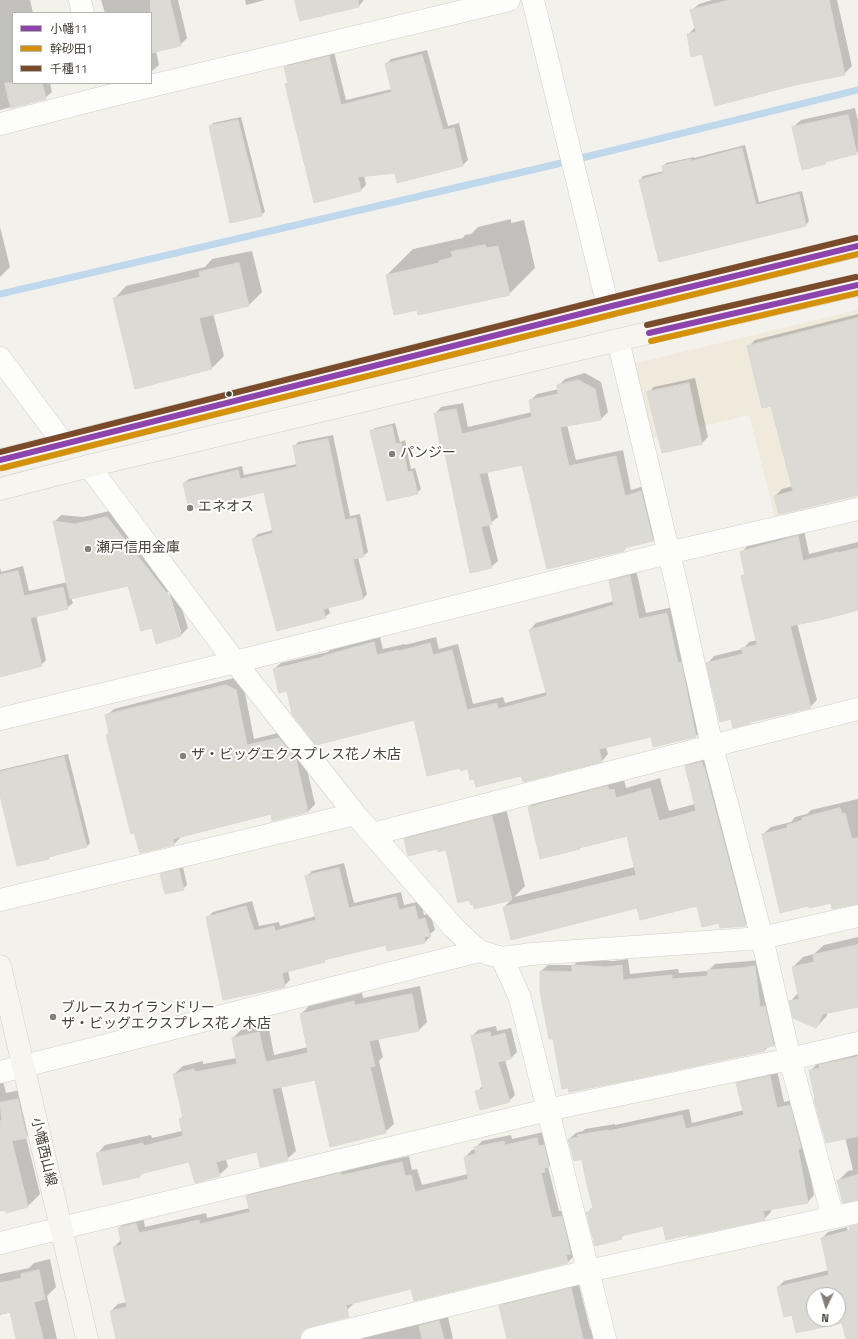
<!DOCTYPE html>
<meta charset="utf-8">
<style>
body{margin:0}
#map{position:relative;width:858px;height:1339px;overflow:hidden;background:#f2f1ec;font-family:"Titillium Web","Noto Sans JP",sans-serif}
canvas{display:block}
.legend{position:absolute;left:12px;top:12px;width:140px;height:72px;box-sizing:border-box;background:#fff;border:1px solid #b6b4b0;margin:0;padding:5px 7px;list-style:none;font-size:12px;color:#484339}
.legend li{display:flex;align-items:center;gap:8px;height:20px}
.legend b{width:20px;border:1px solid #b6b4b0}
.north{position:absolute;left:806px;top:1287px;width:40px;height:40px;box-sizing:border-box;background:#fff;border:1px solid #b6b4b0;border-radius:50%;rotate:184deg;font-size:11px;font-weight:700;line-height:16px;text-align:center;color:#484339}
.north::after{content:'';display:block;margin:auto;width:14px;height:18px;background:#848078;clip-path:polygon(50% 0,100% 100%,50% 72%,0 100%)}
</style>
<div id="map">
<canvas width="858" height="1339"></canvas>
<ul class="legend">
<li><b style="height:5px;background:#8e44ad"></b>小幡11</li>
<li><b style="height:5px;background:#d4920b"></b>幹砂田1</li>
<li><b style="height:5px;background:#7a4b2a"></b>千種11</li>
</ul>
<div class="north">N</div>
</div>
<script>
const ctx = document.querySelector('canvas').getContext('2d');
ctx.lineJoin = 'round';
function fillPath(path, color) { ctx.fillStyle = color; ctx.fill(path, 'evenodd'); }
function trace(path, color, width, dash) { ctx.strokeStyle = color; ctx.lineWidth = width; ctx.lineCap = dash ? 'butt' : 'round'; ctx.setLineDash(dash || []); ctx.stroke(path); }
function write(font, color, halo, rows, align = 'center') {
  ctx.font = font + ' "Titillium Web","Noto Sans JP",sans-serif'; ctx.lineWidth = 4; ctx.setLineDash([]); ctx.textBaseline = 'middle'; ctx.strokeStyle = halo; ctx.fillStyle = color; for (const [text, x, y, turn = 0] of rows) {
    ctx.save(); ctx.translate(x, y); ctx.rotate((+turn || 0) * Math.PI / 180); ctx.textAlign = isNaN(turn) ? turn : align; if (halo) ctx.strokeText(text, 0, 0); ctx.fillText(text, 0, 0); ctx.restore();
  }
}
fillPath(new Path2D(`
 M 858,310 L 858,501 L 776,521 L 749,415 L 651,439 L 632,364 Z`), '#f0eadd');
fillPath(new Path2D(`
 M 0,0 L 30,0 L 33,13 L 13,13 L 13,83 L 50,83 L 52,92 L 45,98 L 0,110 Z
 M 101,0 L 178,0 L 187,38 L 180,45 L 156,51 L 159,65 L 151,72 L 151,13 L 105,13 Z
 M 245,0 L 265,0 L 246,5 Z
 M 296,0 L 364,0 L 358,7 Z
 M 712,0 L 837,0 L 852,66 L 844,74 L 703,53 L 688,35 L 695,27 L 691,11 L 699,4 Z
 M 427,50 L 448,126 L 459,123 L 468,160 L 463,165 L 364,175 L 366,185 L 361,190 L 286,85 L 289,82 L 285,68 L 290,62 L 334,52 L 346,100 L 392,89 L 386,64 L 391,59 Z
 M 855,108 L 858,121 L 858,152 L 829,160 L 825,163 L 793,127 L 801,120 Z
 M 241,117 L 265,212 L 261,215 L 210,127 L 213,123 Z
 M 745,145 L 759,202 L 802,191 L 809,221 L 806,225 L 640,180 L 643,176 L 664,171 L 663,167 L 666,163 L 694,157 L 694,158 Z
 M 511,219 L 511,223 L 524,220 L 535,268 L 509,294 L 418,309 L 387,275 L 413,249 L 463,238 L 465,235 L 471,234 L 478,227 Z
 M 0,227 L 10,267 L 0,277 Z
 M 252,251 L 262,292 L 249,305 L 213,313 L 224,356 L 211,369 L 114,299 L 126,286 L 205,267 L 212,259 Z
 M 858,314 L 858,494 L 775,496 L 782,489 L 793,486 L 772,405 L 748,347 L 755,340 Z
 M 585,373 L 601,382 L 608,412 L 601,419 L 567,425 L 576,460 L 623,450 L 631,490 L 648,485 L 659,534 L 652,541 L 628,546 L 624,550 L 523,464 L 487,471 L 498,517 L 491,523 L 489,524 L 498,561 L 491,567 L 444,443 L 435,414 L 441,407 L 463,403 L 468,427 L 532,412 L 530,401 L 537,394 L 559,389 L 558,386 L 565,379 Z
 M 695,378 L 708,437 L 702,443 L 648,393 L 654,387 Z
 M 395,423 L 400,442 L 405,440 L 411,469 L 415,468 L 421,489 L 417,493 L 371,431 L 375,428 Z
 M 333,435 L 350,516 L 360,514 L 368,552 L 363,556 L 358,557 L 367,594 L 363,599 L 328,607 L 330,613 L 325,617 L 253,539 L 258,534 L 273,530 L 265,491 L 184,483 L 189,479 L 242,466 L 244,475 L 297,464 L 294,447 L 298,442 Z
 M 114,510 L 176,590 L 188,628 L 181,635 L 152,627 L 128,584 L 71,598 L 73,603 L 67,608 L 36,615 L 46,660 L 41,665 L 0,676 L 0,567 L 1,572 L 23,566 L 29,591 L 68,582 L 54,522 L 61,515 L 83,517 ZM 167,592 L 169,592 L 181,632 L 179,632 Z
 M 804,530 L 809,554 L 858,542 L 858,609 L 797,623 L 817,700 L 810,707 L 732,718 L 708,663 L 714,656 L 743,649 L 749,642 L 757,640 L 742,576 L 746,573 L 742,552 L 748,545 Z
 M 636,570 L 646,613 L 673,607 L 702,730 L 696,736 L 654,746 L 652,736 L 606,747 L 608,754 L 602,761 L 523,781 L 522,774 L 475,778 L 468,768 L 414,719 L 288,690 L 274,669 L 281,663 L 328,652 L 330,650 L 380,637 L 383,649 L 405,644 L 405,645 L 436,637 L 439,649 L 458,644 L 473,704 L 503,697 L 505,703 L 547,692 L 530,630 L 536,623 L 614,601 L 610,581 L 616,575 Z
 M 234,678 L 243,683 L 254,739 L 286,731 L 303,752 L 315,804 L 308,812 L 271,813 L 181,837 L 174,844 L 107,735 L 110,733 L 106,716 L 114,709 Z
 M 713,751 L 756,914 L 745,925 L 720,922 L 697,905 L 638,907 L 504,907 L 512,899 L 475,908 L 473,903 L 447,849 L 405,839 L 418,826 L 505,804 L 525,886 L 514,897 L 635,867 L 628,835 L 582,846 L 579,849 L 529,807 L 540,796 L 624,779 L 626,788 L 660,778 L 669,811 L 695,804 L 686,766 L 697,756 Z
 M 68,754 L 90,843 L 87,846 L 52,855 L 49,858 L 0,790 L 0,770 Z
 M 858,799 L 858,896 L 832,901 L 763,834 L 771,827 L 791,822 L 795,817 L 807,814 L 811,810 Z
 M 344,863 L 354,903 L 401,892 L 404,905 L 421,901 L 424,915 L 430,913 L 435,930 L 430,934 L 431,936 L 425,942 L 388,950 L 386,944 L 327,959 L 324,961 L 288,971 L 290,980 L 284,986 L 207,918 L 213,912 L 252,901 L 259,926 L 279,922 L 280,926 L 316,916 L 306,877 L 312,871 Z
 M 183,867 L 187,885 L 183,889 L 162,874 L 165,871 Z
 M 858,937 L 858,1006 L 828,1012 L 826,1017 L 816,1027 L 791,1001 L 798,993 L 793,967 L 803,957 L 814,954 L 824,945 Z
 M 580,959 L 614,961 L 628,959 L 630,974 L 678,969 L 679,973 L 708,971 L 715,964 L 761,960 L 780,1039 L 774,1045 L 769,1046 L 765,1050 L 541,971 L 548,965 L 574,965 Z
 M 420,986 L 427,1022 L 419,1030 L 378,1038 L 383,1057 L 379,1061 L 394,1124 L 385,1132 L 315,1079 L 281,1086 L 296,1151 L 287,1159 L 258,1151 L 226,1159 L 228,1167 L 219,1175 L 190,1161 L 144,1172 L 140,1176 L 97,1154 L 105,1145 L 151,1135 L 152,1138 L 182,1131 L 180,1119 L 183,1116 L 174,1074 L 183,1066 L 203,1061 L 203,1064 L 237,1058 L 233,1038 L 241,1030 L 268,1024 L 274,1055 L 308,1047 L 301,1014 L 309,1006 L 362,993 L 363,998 Z
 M 496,1026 L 497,1031 L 511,1028 L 517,1052 L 511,1058 L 505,1060 L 515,1095 L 509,1101 L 477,1092 L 483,1085 L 472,1036 L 478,1030 Z
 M 858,1050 L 858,1196 L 838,1181 L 848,1171 L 853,1170 L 845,1137 L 810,1071 L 820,1061 Z
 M 777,1070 L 784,1102 L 796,1099 L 814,1195 L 808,1202 L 770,1209 L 771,1212 L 764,1219 L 664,1224 L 626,1233 L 621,1238 L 587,1213 L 594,1206 L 582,1158 L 569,1139 L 576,1133 L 583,1131 L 585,1129 L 615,1124 L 615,1125 L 689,1109 L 692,1123 L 744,1110 L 737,1083 L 744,1077 Z
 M 0,1078 L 2,1078 L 6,1093 L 30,1088 L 38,1125 L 26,1137 L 40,1194 L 28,1206 L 7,1211 L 6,1209 L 0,1210 Z
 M 544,1132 L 556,1159 L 548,1167 L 559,1211 L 568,1210 L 575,1255 L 568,1262 L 414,1300 L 412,1288 L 354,1303 L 347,1310 L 254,1339 L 117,1339 L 111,1311 L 118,1304 L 127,1302 L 114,1247 L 121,1240 L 119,1228 L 126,1221 L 143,1217 L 145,1227 L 206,1213 L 207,1218 L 250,1208 L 247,1196 L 254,1189 L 409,1156 L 412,1170 L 417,1169 L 422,1185 L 468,1174 L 465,1157 L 472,1150 L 476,1149 L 475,1148 L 482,1141 L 511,1135 L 512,1139 Z
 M 847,1227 L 853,1252 L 858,1250 L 858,1339 L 856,1339 L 843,1322 L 797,1332 L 793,1313 L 778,1287 L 784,1281 L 829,1270 L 822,1238 L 828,1232 ZM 814,1295 L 838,1295 L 838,1319 L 814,1319 Z
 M 50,1259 L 56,1287 L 47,1296 L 57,1339 L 17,1339 L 11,1312 L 0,1315 L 0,1274 L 29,1268 L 34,1263 Z
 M 578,1281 L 590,1329 L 594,1328 L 599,1339 L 508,1339 L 500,1306 L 508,1298 Z
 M 447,1313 L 453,1339 L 362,1339 L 369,1332 Z`), '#0003');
trace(new Path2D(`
 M 0,294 L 553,165 L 858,90`), '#c0d8ec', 7);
const building = new Path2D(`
 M 151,0 L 170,0 L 181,46 L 151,53 Z
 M 295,0 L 358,0 L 359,7 L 300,21 Z
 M 730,0 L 829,0 L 845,75 L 795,85 L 715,106 L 702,54 L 691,57 L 687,34 L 696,32 L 690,10 Z
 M 422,55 L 443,130 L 454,128 L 463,166 L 397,183 L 395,173 L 358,177 L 361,191 L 314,203 L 285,84 L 288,83 L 284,67 L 329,56 L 341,105 L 392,92 L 385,64 Z
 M 5,83 L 42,83 L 46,99 L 11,108 Z
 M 848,115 L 857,154 L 825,162 L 826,164 L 802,170 L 792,127 Z
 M 238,120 L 262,216 L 230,223 L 209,126 Z
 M 742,148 L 756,205 L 799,194 L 806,226 L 659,262 L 639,180 L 663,173 L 662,166 L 691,159 L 691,161 Z
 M 485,245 L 486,248 L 498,246 L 510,295 L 418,315 L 417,310 L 394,315 L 386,275 L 439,263 L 439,261 L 453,257 L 451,252 Z
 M 239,263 L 249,306 L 199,318 L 212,369 L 135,389 L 113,298 L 200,277 L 199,272 Z
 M 858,318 L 858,495 L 779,514 L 774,496 L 793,491 L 771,406 L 762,408 L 747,346 Z
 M 578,380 L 595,389 L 601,420 L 560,427 L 569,466 L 616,456 L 625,496 L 641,491 L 653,541 L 624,548 L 624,551 L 547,569 L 522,465 L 479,474 L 492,524 L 481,527 L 492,568 L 470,573 L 443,444 L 440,444 L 434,413 L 456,409 L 462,434 L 532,417 L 529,400 L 558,394 L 557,385 Z
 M 689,383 L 702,444 L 662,453 L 647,392 Z
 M 392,426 L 396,444 L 401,443 L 408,472 L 412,471 L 418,494 L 387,501 L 370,431 Z
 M 328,439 L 345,520 L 356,518 L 364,557 L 353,559 L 363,599 L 323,609 L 326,618 L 277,631 L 252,539 L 273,533 L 264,492 L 189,510 L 183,483 L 238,470 L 240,479 L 297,467 L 293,446 Z
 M 107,517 L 170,597 L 181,636 L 156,644 L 152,628 L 141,631 L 128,586 L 70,599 L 53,521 L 75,524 Z
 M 798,536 L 803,561 L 838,552 L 838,553 L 858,548 L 858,610 L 825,619 L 790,626 L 811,708 L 751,722 L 751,723 L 733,728 L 731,719 L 720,722 L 706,663 L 743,654 L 741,648 L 757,645 L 741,576 L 745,575 L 740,552 Z
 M 18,571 L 24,596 L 63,587 L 68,609 L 30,618 L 42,666 L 0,677 L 0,575 Z
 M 630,576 L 639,619 L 667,613 L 678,663 L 681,662 L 696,737 L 653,747 L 651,737 L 599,749 L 602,762 L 523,782 L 521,776 L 476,787 L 474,779 L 470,780 L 468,769 L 461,771 L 460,768 L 427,776 L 414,720 L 316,745 L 292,714 L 287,691 L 279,693 L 273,669 L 323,657 L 323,656 L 374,642 L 377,655 L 398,650 L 399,651 L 430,643 L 433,655 L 452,650 L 467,710 L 497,703 L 498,709 L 547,696 L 529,630 L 614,605 L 609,581 Z
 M 226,685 L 236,690 L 247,745 L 279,738 L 296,759 L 308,812 L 272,821 L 271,814 L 173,839 L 174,845 L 140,853 L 134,833 L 131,834 L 106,735 L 109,734 L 105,715 Z
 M 64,757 L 87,847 L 49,857 L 49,859 L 17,866 L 0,795 L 0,772 Z
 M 702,762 L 703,767 L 704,767 L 746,926 L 720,928 L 719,923 L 702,927 L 697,906 L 640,920 L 637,908 L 511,940 L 503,907 L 636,875 L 627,836 L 579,848 L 580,849 L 540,859 L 528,807 L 608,786 L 609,790 L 614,789 L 616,798 L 650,788 L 659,821 L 696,811 L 685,766 Z
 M 840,808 L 842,814 L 845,813 L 852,839 L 858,838 L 858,904 L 832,909 L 831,903 L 809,908 L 808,906 L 780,913 L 762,834 L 787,828 L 787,825 L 803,820 L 802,818 Z
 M 492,816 L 512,900 L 474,909 L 473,904 L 471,905 L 469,900 L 458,903 L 446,850 L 438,852 L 437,849 L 408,856 L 404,839 Z
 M 339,868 L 349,908 L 396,897 L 399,910 L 415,906 L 418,920 L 425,918 L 430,936 L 424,937 L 425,943 L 387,951 L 386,945 L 324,960 L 325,962 L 282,973 L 285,987 L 223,1000 L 206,917 L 246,906 L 254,931 L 274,926 L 275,931 L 316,920 L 305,876 Z
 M 179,869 L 184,890 L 165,894 L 160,874 Z
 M 858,945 L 858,1007 L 823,1014 L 816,1028 L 793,1018 L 789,1001 L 799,999 L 792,967 L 814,962 L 813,955 Z
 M 572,965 L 607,967 L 622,965 L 623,980 L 672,975 L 672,979 L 708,976 L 707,970 L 740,968 L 755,966 L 760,1007 L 765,1006 L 774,1046 L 764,1048 L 765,1051 L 630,1080 L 569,1092 L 568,1088 L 562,1089 L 553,1039 L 549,1039 L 540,991 L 540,971 L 572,972 Z
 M 412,994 L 419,1031 L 369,1041 L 375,1066 L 370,1067 L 386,1133 L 330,1147 L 315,1080 L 272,1089 L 288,1160 L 260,1167 L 257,1152 L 216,1162 L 220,1176 L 195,1183 L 189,1162 L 140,1174 L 140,1177 L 103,1185 L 96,1153 L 143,1143 L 144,1146 L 183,1136 L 179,1119 L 183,1118 L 173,1074 L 194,1069 L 195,1072 L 237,1064 L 232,1038 L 259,1032 L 266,1062 L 308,1053 L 300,1014 L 354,1001 L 355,1005 Z
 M 490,1032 L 491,1037 L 505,1033 L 511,1059 L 498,1062 L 510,1102 L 480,1110 L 475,1091 L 483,1089 L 471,1036 Z
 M 858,1057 L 858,1136 L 826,1143 L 814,1100 L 815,1099 L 809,1070 L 820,1068 L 819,1065 Z
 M 770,1076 L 777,1108 L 790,1105 L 801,1148 L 798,1149 L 808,1203 L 763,1211 L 765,1220 L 688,1236 L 688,1235 L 666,1240 L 663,1226 L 621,1236 L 622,1239 L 595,1246 L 586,1212 L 590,1212 L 590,1209 L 593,1208 L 586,1181 L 582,1159 L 574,1161 L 568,1139 L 578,1137 L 577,1135 L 608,1130 L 609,1131 L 682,1115 L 686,1129 L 744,1115 L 736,1083 Z
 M 18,1099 L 27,1138 L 12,1141 L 28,1207 L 6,1213 L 5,1210 L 0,1211 L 0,1121 L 2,1120 L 0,1103 Z
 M 537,1138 L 539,1146 L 544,1145 L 549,1167 L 544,1168 L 545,1172 L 541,1173 L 552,1218 L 562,1216 L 570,1252 L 570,1254 L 566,1255 L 568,1263 L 414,1301 L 411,1289 L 346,1305 L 349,1317 L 309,1327 L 303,1330 L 300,1335 L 300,1339 L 116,1339 L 110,1311 L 127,1307 L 113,1247 L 122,1245 L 118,1228 L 136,1223 L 139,1233 L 199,1220 L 200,1224 L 250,1212 L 246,1196 L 341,1173 L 342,1175 L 402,1162 L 405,1176 L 411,1175 L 415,1192 L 468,1179 L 464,1157 L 476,1154 L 474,1147 L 504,1141 L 505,1145 Z
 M 858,1175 L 858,1200 L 843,1203 L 837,1181 Z
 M 858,1225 L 858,1339 L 846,1339 L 842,1323 L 796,1333 L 792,1315 L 784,1317 L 777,1287 L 829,1275 L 821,1238 L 850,1230 L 849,1227 ZM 814,1295 L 838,1295 L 838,1319 L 814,1319 Z
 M 39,1270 L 45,1299 L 34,1302 L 43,1339 L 16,1339 L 10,1312 L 0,1314 L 0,1283 L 22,1278 L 21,1274 Z
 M 571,1288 L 583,1339 L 507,1339 L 499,1306 Z
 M 439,1321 L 444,1339 L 422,1339 L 419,1326 Z`);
fillPath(building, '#dbdad5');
trace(building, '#dad8d2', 1);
const street = new Path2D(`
 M 80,0 L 83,13
 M 533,0 L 608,307
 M 0,124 L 105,97 L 509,0
 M 618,340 L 678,591 L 712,746 L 762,938 L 790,1059 L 833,1217
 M 0,358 L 64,444
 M 89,466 L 235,662 L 355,814 L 454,928 L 479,951 L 502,958 L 520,998 L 605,1339
 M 0,719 L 235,662 L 668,553 L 858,509
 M 373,834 L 712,746 L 858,709
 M 0,900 L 355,814
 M 502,958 L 532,954 L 762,938 L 858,916
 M 0,1072 L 479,951
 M 0,1243 L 547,1110 L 790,1059 L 858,1043
 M 312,1339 L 588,1271 L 858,1212`);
const secondary = new Path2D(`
 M 0,460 L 608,307 L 858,246
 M 0,489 L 89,466 L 618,340 L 858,285
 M 0,966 L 87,1339`);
trace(street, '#d0ceca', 23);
trace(secondary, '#d0cec4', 23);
trace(street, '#fdfdfc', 22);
trace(secondary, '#f6f5f0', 22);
trace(new Path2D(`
 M 649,333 L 858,285
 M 0,460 L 608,307 L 858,246`), '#8e44ad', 6);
trace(new Path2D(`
 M 651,341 L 858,293
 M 2,468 L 610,315 L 858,254`), '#d4920b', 6);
trace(new Path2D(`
 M 647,325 L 856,277
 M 0,452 L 606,299 L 856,238`), '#7a4b2a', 6);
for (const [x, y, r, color] of [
 [229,394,3.5,"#484339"],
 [392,454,4,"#848078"],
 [190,508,4,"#848078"],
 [88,549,4,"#848078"],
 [183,756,4,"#848078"],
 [53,1017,4,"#848078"]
]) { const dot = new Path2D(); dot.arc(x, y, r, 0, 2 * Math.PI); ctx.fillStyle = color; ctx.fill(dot); trace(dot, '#fff', 1.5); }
write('14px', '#484339', '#fff', [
 ["パンジー",400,454],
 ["エネオス",198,508],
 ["瀬戸信用金庫",96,549],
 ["ザ・ビッグエクスプレス花ノ木店",191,756],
 ["ブルースカイランドリー",61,1009],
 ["ザ・ビッグエクスプレス花ノ木店",61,1025]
], 'left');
write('14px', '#484339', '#fff', [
 ["小幡西山線",43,1152,77]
]);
</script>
